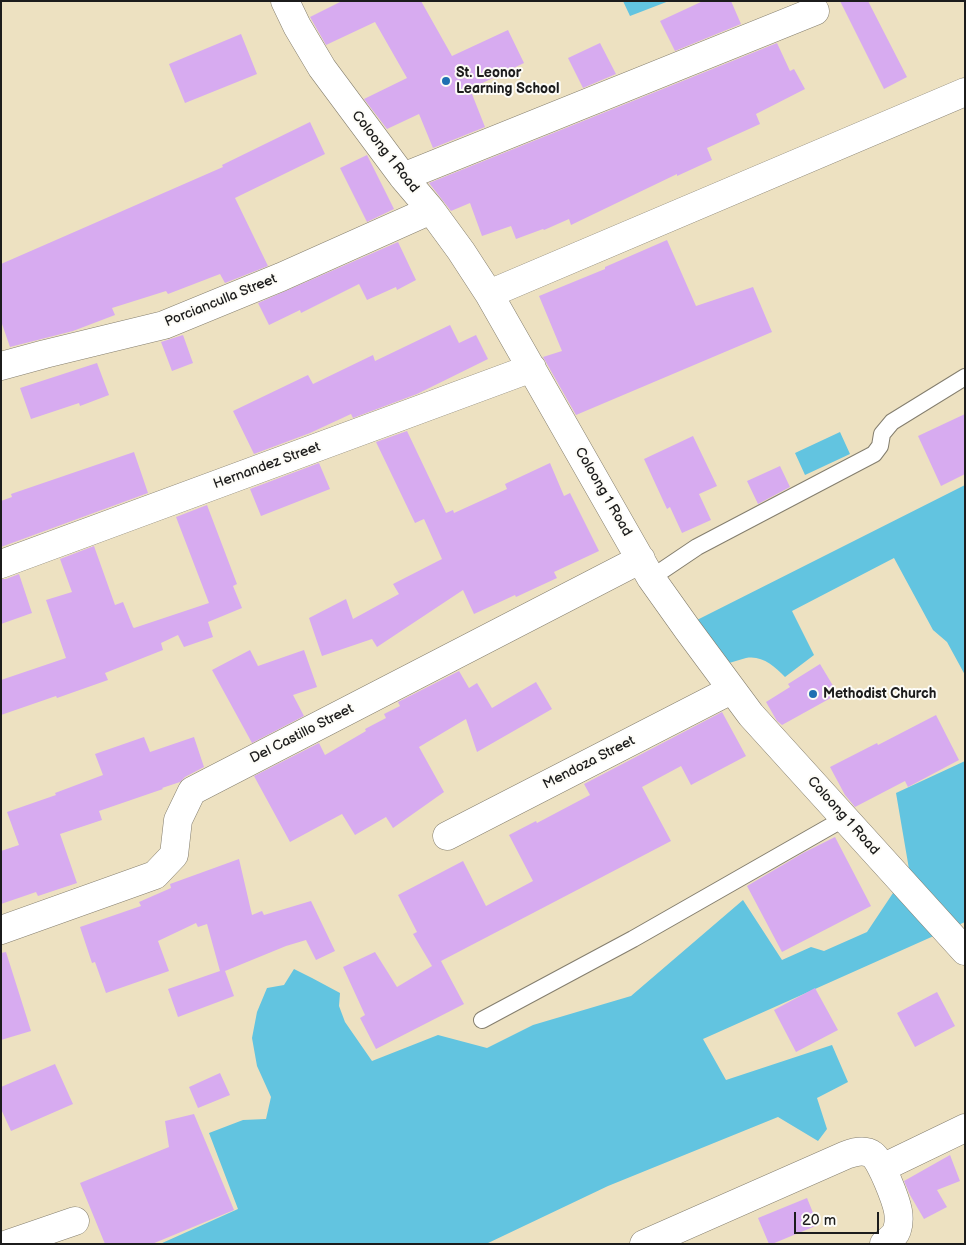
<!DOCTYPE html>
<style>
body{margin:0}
#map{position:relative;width:966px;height:1245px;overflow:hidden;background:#ede1c1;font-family:"Balsamiq Sans",sans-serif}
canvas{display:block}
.frame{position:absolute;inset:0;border:2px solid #1c1c1c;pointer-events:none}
.scale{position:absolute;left:794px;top:1212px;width:85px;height:22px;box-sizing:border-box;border:2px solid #1c1c1c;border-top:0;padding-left:6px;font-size:15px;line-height:18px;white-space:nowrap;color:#1c1c1c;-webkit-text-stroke:4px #fdfcf7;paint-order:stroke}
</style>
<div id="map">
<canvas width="966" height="1245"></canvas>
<div class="frame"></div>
<div class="scale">20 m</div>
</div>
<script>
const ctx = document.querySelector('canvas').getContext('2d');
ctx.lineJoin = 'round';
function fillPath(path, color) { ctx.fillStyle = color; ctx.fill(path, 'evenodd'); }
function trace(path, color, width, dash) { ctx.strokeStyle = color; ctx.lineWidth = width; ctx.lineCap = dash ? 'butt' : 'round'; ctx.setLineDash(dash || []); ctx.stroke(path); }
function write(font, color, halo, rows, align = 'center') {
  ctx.font = font + ' "Balsamiq Sans",sans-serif'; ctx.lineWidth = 4; ctx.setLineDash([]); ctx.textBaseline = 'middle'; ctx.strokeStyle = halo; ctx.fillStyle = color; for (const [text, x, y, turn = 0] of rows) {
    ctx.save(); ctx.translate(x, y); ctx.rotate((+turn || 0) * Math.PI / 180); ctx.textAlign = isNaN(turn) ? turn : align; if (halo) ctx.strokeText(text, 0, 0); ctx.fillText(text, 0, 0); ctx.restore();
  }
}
fillPath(new Path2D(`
 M 623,1 L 669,1 L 630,16 Z
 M 840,432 L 850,454 L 805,475 L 795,453 Z
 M 965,485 L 965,675 L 947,642 L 933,630 L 894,558 L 792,611 L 814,655 L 785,677 C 774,666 762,655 746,658 C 738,660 730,663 723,665 L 693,622 Z
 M 965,761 L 965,922 L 703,1039 L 726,1080 L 832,1045 L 848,1082 L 817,1098 L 827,1129 L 818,1141 L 778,1117 L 608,1186 L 486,1244 L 160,1244 L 238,1209 L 209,1133 L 243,1120 L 266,1119 L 271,1097 L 257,1066 L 252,1038 L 257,1012 L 267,988 L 284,985 L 294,969 L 312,978 L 340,993 L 339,1006 L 345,1022 L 372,1061 L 438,1035 L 487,1048 L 533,1025 L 631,996 L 743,900 L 782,960 L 811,947 L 824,951 L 867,932 L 909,869 L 896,793 Z`), '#62c4e0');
fillPath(new Path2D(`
 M 342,1 L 421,1 L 452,56 L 508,30 L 524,63 L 470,89 L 485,127 L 433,148 L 419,114 L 387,129 L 364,99 L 407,78 L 375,22 L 326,45 L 310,17 Z
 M 703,1 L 731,1 L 741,24 L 675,51 L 660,21 Z
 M 840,1 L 868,1 L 907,77 L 884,89 Z
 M 241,34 L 257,74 L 185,103 L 169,64 Z
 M 600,43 L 616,74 L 583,88 L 568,58 Z
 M 777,43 L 790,71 L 794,69 L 805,89 L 756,114 L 760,124 L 707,148 L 712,160 L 677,176 L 677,174 L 571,225 L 569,219 L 544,230 L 543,229 L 516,239 L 511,226 L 482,236 L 470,203 L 451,211 L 429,183 Z
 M 310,122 L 325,154 L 235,198 L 268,266 L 225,283 L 220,274 L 168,294 L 166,291 L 112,308 L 115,315 L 73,331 L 10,347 L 1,321 L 1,264 L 223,167 L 222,165 Z
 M 367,155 L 394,209 L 367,222 L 340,168 Z
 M 667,240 L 696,306 L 753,287 L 772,332 L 576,415 L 543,357 L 562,351 L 539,296 L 605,269 L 605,267 Z
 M 398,242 L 416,280 L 397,290 L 396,287 L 367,300 L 359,284 L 301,313 L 300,310 L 269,325 L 258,303 Z
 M 450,325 L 459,343 L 476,335 L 488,359 L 417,394 L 353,418 L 351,414 L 310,433 L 254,454 L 233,411 L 308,375 L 313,384 L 373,355 L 375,361 Z
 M 183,335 L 193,363 L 172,371 L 161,342 Z
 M 97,363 L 109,395 L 80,406 L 79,403 L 31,419 L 20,388 Z
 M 965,414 L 965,474 L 941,486 L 918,436 Z
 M 407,431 L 446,513 L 453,510 L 454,513 L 507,489 L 505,484 L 550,463 L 564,496 L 570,493 L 599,551 L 554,572 L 557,578 L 516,597 L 515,595 L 474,614 L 463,590 L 377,647 L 372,639 L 322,656 L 309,618 L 346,599 L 353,619 L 399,594 L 393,584 L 442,559 L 424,519 L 415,523 L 376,442 Z
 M 693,436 L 717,486 L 699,494 L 711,520 L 682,533 L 670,507 L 667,509 L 644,459 Z
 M 134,452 L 148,493 L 1,547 L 1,501 L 12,497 L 11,494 Z
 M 319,463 L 330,489 L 261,516 L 250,489 Z
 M 780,466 L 790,487 L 758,504 L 747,481 Z
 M 207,505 L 237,584 L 233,586 L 242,608 L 208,622 L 213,637 L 184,647 L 178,635 L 161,643 L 163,650 L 105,673 L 108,680 L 57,698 L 56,696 L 1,715 L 1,680 L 66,658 L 46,600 L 72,592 L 60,559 L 94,546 L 115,605 L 123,602 L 133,627 L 134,628 L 209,603 L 176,517 Z
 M 19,574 L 32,613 L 1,624 L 1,579 L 6,579 Z
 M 250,650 L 258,666 L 304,650 L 317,687 L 293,695 L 304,716 L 252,743 L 212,670 Z
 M 820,664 L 838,694 L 782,725 L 777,721 L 766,702 L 790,687 L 788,684 Z
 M 459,671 L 469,688 L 477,683 L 492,708 L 536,682 L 552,709 L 477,752 L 466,719 L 419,747 L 444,792 L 393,828 L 386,817 L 355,835 L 342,814 L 290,842 L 254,776 L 319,743 L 325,755 L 366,731 L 365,729 L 386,718 L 384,714 L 400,706 L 398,702 Z
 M 722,712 L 746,756 L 691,785 L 681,766 L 642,787 L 671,841 L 441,961 L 464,1004 L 376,1049 L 360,1018 L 365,1015 L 343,967 L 375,952 L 397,987 L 432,966 L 413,934 L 417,932 L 398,895 L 463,861 L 486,906 L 533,881 L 509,835 L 536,821 L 537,823 L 590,795 L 584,784 Z
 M 936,715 L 959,760 L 908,787 L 905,781 L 855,807 L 845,795 L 830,767 L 877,743 L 878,745 Z
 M 144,737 L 150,752 L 194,737 L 204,767 L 185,777 L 180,782 L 162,788 L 163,789 L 99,811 L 102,820 L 60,834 L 77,883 L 38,896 L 36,892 L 1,904 L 1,851 L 19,845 L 7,812 L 56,795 L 55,793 L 103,775 L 95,754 Z
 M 835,837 L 871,906 L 782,952 L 747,886 L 803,853 Z
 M 239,859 L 252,915 L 262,911 L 264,915 L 311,901 L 335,951 L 316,960 L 306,940 L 286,946 L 225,971 L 234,996 L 178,1017 L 168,989 L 220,971 L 207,924 L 198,927 L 196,923 L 158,941 L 169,971 L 106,993 L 95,962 L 92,963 L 80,927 L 141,906 L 139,902 L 171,888 L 170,884 Z
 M 6,952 L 31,1031 L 1,1040 L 1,953 Z
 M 815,988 L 838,1030 L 796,1052 L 774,1010 Z
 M 937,992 L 955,1026 L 915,1047 L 897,1013 Z
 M 55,1064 L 73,1104 L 11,1131 L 1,1109 L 1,1087 Z
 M 220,1073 L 230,1095 L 198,1108 L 189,1087 Z
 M 194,1114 L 234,1210 L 152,1244 L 105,1244 L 80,1183 L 169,1147 L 165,1121 Z
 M 950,1155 L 960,1181 L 937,1190 L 947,1207 L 924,1219 L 910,1195 L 904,1181 Z
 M 807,1198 L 818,1225 L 772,1244 L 769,1244 L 758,1218 Z`), '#d7abf0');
const lane = new Path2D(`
 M 651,578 L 697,547 L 874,454 L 880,446 L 882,434 L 892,422 L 965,377
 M 482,1020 L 633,939 L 845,818`);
const street = new Path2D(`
 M 285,1 L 297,26 L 322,68 L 403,177 L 431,210 L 461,251 L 489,294 L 651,578 L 688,630 L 751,715 L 965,951
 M 403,177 L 815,11
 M 489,294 L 965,92
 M 1,366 L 45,354 L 164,325 L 281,277 L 431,210
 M 1,564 L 532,368
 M 447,836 L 731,690
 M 1,930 L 155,875 L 174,855 L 178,820 L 192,791 L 641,559
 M 882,1168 L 965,1128
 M 8,1244 L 75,1221
 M 644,1244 L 846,1155 C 854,1152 865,1149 873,1155 C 881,1161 896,1200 898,1211 C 899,1217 899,1224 897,1230 C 895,1236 889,1240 884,1244`);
trace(lane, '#847e6e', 18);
trace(street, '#847e6e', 29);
trace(lane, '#fff', 16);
trace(street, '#fff', 28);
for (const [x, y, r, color] of [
 [446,81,5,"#1f6fb2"],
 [813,694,5,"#1f6fb2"]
]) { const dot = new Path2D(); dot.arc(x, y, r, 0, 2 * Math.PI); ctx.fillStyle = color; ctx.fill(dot); trace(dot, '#fdfcf7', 2); }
write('bold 14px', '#1c1c1c', '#fdfcf7', [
 ["St. Leonor",456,73],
 ["Learning School",456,89],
 ["Methodist Church",823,694]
], 'left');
write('14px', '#1c1c1c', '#fdfcf7', [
 ["Coloong 1 Road",385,152,52],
 ["Porcianculla Street",221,301,-22],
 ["Hernandez Street",267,466,-20],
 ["Coloong 1 Road",603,492,60],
 ["Del Castillo Street",302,734,-27],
 ["Mendoza Street",589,763,-27],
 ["Coloong 1 Road",843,816,48]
]);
</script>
